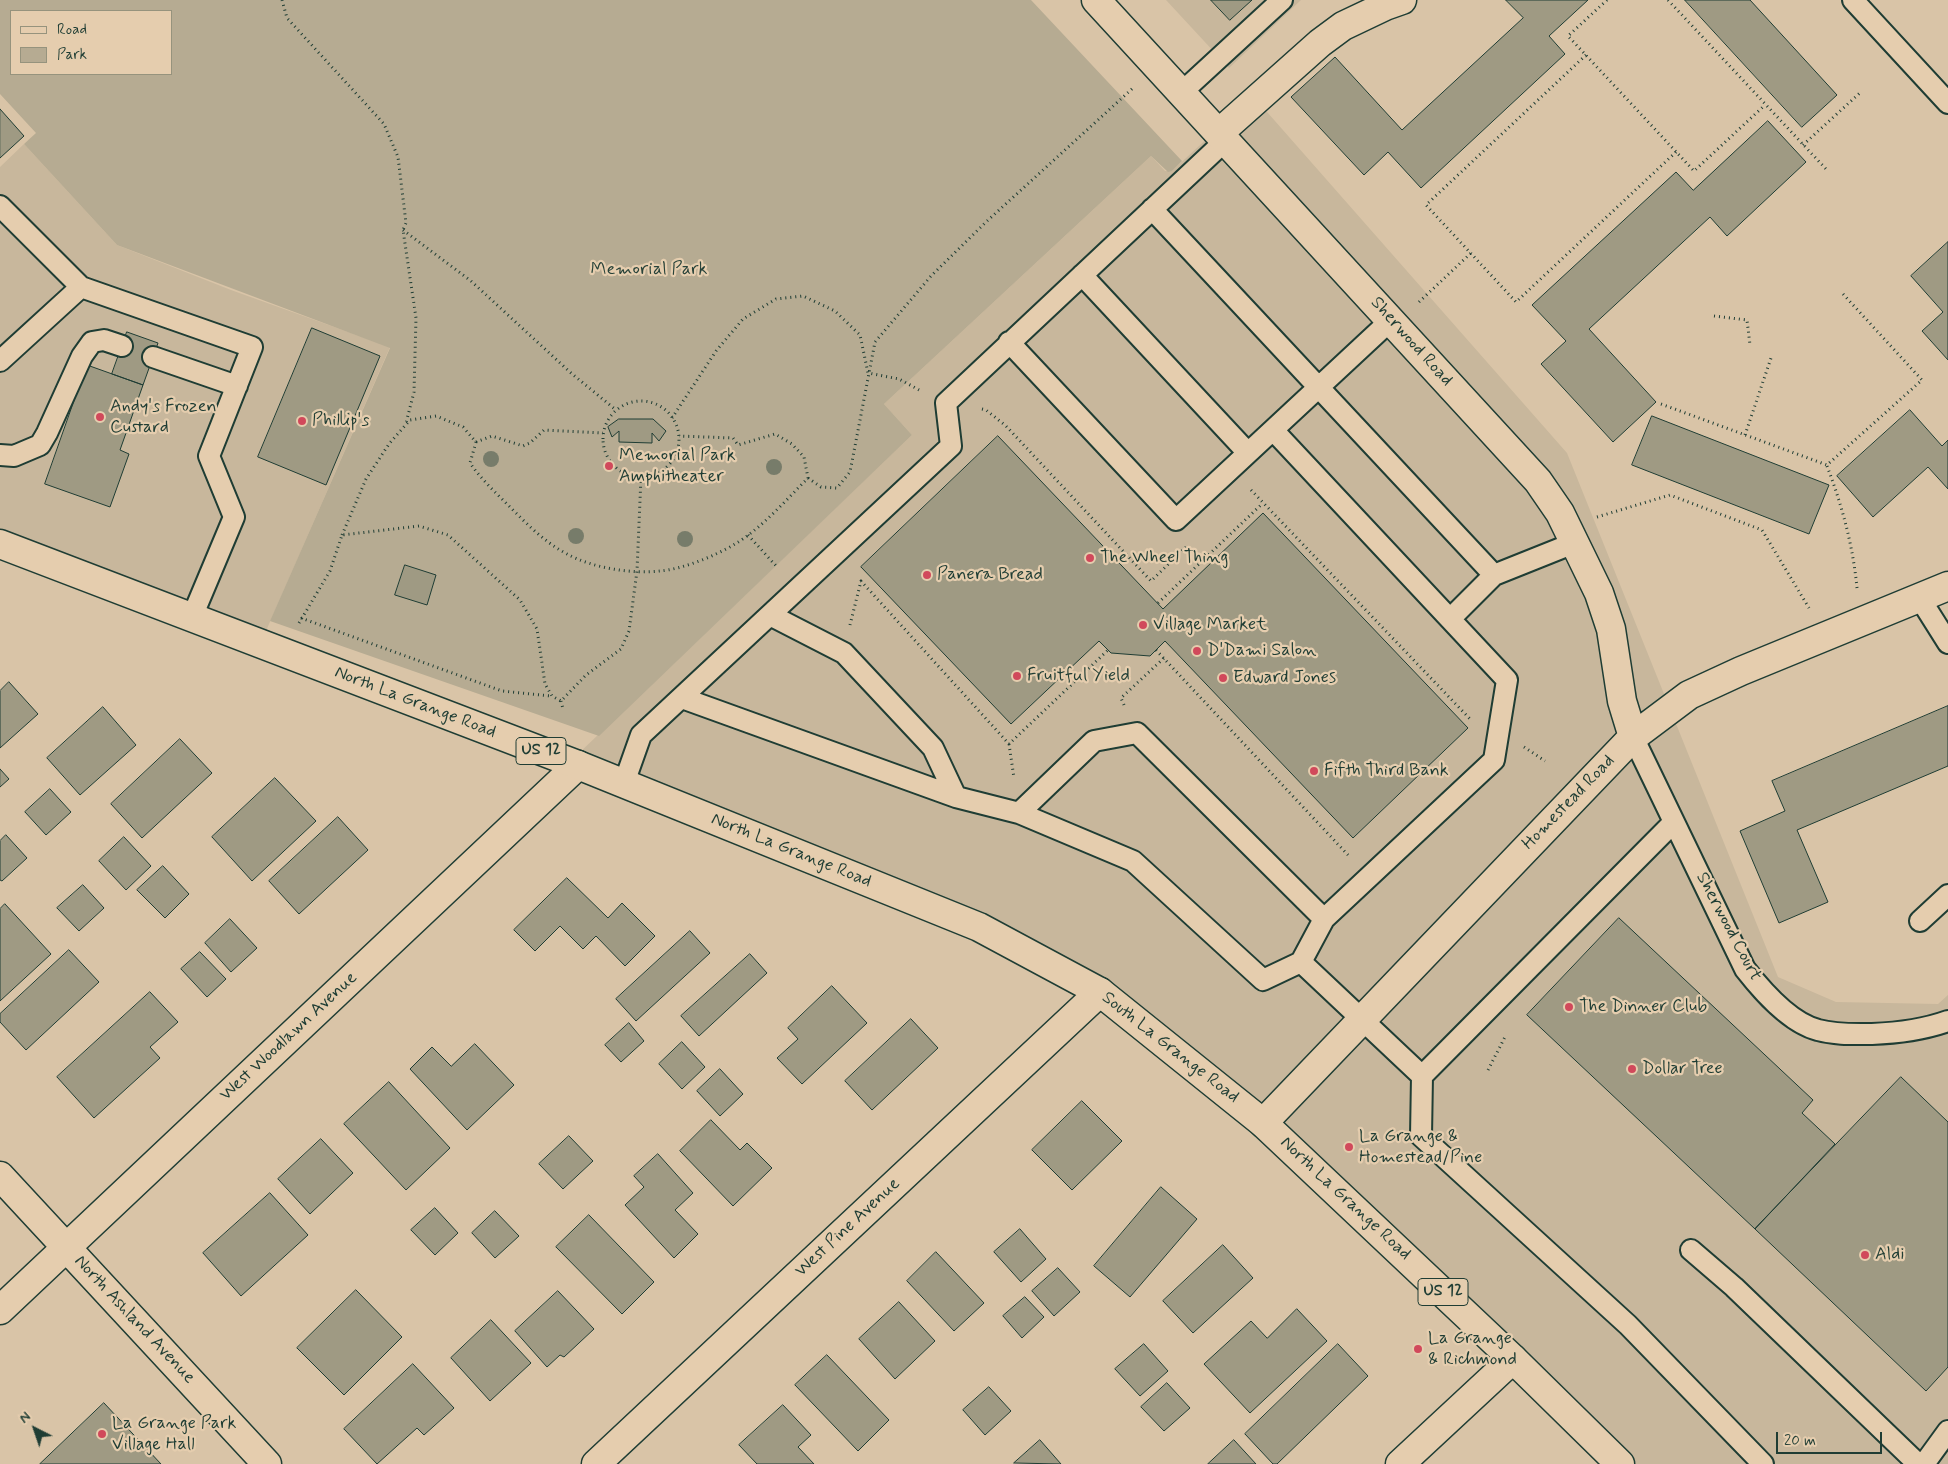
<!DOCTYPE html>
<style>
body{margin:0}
#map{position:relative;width:1948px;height:1464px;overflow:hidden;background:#d9c4a7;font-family:Mynerve,sans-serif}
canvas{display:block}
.legend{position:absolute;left:10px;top:10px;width:162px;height:65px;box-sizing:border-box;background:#e5cdae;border:1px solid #96937d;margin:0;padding:6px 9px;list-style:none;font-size:15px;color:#1f3d34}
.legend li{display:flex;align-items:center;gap:10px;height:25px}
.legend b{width:25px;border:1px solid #96937d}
.north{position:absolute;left:10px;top:1404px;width:50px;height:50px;-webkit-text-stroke:4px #e5cdae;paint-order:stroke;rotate:319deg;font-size:14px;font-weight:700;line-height:20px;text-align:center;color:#1f3d34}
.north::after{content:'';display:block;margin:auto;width:18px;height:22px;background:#1f3d34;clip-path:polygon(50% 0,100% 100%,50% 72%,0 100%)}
.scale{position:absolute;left:1776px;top:1432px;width:106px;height:22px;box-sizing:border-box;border:2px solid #1f3d34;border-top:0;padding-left:6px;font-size:15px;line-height:18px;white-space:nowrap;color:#1f3d34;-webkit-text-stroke:4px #e5cdae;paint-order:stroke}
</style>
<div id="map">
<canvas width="1948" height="1464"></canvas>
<ul class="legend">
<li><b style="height:6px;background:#e5cdae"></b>Road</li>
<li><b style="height:14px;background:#b6ab92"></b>Park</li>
</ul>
<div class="north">N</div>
<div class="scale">20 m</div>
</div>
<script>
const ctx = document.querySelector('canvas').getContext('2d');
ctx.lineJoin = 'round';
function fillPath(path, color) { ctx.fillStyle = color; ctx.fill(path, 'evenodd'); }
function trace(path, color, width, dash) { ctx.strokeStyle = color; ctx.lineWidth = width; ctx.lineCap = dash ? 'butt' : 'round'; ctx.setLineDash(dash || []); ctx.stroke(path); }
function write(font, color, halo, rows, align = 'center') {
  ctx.font = font + ' Mynerve,sans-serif'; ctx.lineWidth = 4.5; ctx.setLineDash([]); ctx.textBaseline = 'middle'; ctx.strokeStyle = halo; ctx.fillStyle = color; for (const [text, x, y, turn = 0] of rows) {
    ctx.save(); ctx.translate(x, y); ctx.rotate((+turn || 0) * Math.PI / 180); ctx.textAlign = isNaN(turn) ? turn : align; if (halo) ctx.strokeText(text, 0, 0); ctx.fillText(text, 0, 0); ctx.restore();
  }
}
fillPath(new Path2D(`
 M 1166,0 L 1301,0 L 1229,68 Z
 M 1253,96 L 1567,453 L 1778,977 L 1836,1002 L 1938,1004 L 1948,995 L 1948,1464 L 1628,1464 L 1105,986 L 577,755 L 912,435 L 884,404 L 1151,156 L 1165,171 L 1172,171 Z
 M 24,144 L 117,245 L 231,290 L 390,347 L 262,640 L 0,538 L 0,167 Z`), '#c8b79c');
fillPath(new Path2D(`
 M 0,0 L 1031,0 L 1182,161 L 1172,171 L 1168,172 L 1151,156 L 884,404 L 912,435 L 599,736 L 270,621 L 390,348 L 117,245 L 24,144 L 36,133 L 0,94 ZM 11,11 L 171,11 L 171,74 L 11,74 Z`), '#b6ab92');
const building = new Path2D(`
 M 1211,0 L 1252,0 L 1230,20 Z
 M 1506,0 L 1588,0 L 1549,36 L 1565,54 L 1421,188 L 1388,152 L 1364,175 L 1291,97 L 1335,57 L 1402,130 L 1523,18 Z
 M 1685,0 L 1750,0 L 1837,95 L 1802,127 Z
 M 0,109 L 24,136 L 0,158 Z
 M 1768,121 L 1806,162 L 1727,236 L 1710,217 L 1589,329 L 1656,402 L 1613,442 L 1541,364 L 1566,341 L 1532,305 L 1676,172 L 1693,190 Z
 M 1948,242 L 1948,360 L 1922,331 L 1943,312 L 1911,276 Z
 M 312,328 L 380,356 L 326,485 L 258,457 Z
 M 127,332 L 158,343 L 143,385 L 112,374 Z
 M 87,365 L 143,385 L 120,450 L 129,454 L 110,507 L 45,484 Z
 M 1910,410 L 1942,446 L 1948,440 L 1948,489 L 1928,467 L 1873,517 L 1837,476 Z
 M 1652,416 L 1829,485 L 1809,534 L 1632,465 Z
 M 619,419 L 653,419 L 666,431 L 659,441 L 652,433 L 652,443 L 619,442 L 619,431 L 612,437 L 608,427 Z
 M 998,436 L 1163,609 L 1263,513 L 1468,728 L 1353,838 L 1165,641 L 1150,656 L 1111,653 L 1099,641 L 1011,724 L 861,567 Z
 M 405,565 L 436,575 L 427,605 L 395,595 Z
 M 9,682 L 38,714 L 0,748 L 0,691 Z
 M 1948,706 L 1948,766 L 1797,830 L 1828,902 L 1779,923 L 1740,831 L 1785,811 L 1772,781 Z
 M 103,707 L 136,745 L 80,795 L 47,758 Z
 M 180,739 L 212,773 L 142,838 L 111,804 Z
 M 0,769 L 9,779 L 0,787 Z
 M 275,778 L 316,821 L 252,881 L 212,837 Z
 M 50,789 L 71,812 L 46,835 L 25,812 Z
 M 338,817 L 368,850 L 299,914 L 269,881 Z
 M 6,835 L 27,858 L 2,881 L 0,880 L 0,841 Z
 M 124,837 L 151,866 L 126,890 L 99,861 Z
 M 163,866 L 189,894 L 165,918 L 137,890 Z
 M 567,878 L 608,918 L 622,903 L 655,936 L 625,966 L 596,936 L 583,949 L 560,926 L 535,951 L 514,930 Z
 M 83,885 L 104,908 L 79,931 L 57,908 Z
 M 5,904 L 51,954 L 0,1001 L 0,909 Z
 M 1619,918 L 1813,1100 L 1802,1113 L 1835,1144 L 1755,1229 L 1527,1015 Z
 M 230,919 L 257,948 L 231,972 L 205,943 Z
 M 690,931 L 710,953 L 636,1021 L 616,999 Z
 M 69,950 L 99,982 L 26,1050 L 0,1022 L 0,1014 Z
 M 200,952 L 226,979 L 207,997 L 181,969 Z
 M 750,954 L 767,973 L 699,1036 L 681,1016 Z
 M 832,986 L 867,1023 L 802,1084 L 777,1058 L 798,1039 L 788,1028 Z
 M 150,992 L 178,1022 L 150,1047 L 160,1058 L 94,1118 L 57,1077 Z
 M 911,1019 L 938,1048 L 872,1110 L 845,1081 Z
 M 629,1023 L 644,1041 L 621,1062 L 605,1045 Z
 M 682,1042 L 705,1067 L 682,1089 L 659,1064 Z
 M 475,1044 L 514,1085 L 467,1130 L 410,1069 L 432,1047 L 451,1066 Z
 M 720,1069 L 743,1094 L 720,1116 L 697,1091 Z
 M 1901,1077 L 1948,1122 L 1948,1367 L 1926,1391 L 1755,1229 Z
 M 389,1082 L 450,1148 L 406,1190 L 344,1124 Z
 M 1082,1101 L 1122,1141 L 1072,1190 L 1032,1150 Z
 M 711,1120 L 740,1150 L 747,1143 L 772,1168 L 733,1206 L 680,1151 Z
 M 569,1136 L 593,1161 L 563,1189 L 539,1164 Z
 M 321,1139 L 353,1173 L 310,1214 L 278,1179 Z
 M 658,1154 L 693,1193 L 675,1210 L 698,1234 L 674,1258 L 625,1205 L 644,1187 L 634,1176 Z
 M 1161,1187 L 1197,1219 L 1130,1297 L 1094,1266 Z
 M 270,1193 L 308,1235 L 241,1296 L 203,1253 Z
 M 435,1208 L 458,1233 L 435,1255 L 411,1230 Z
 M 495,1211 L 519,1236 L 495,1258 L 472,1233 Z
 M 589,1215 L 654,1282 L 622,1314 L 556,1247 Z
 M 1020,1229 L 1046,1259 L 1021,1282 L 994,1252 Z
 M 1223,1245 L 1253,1278 L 1193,1333 L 1163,1301 Z
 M 936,1252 L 984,1303 L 954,1331 L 907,1281 Z
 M 1058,1268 L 1080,1292 L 1054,1316 L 1032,1291 Z
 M 356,1290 L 402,1337 L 344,1395 L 297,1348 Z
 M 558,1291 L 594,1329 L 564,1357 L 560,1355 L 547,1367 L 515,1331 Z
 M 1025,1297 L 1044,1317 L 1022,1338 L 1003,1316 Z
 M 899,1302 L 935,1341 L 895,1379 L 859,1339 Z
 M 1297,1309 L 1327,1341 L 1250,1413 L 1204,1364 L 1251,1321 L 1267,1338 Z
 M 491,1320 L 531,1363 L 490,1401 L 451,1358 Z
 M 1144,1344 L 1168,1371 L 1140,1396 L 1115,1369 Z
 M 1338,1344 L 1368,1376 L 1277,1464 L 1273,1464 L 1245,1434 Z
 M 827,1355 L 889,1420 L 858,1451 L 795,1385 Z
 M 413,1364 L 454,1408 L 424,1435 L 417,1428 L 377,1464 L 344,1429 Z
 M 1167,1383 L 1190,1408 L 1164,1431 L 1141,1407 Z
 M 989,1387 L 1011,1411 L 985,1435 L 963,1410 Z
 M 104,1403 L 161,1464 L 40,1464 Z
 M 783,1405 L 811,1435 L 798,1447 L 814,1464 L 757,1464 L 739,1445 Z
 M 1040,1440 L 1061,1464 L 1014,1463 Z
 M 1234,1440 L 1256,1464 L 1208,1464 Z`);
fillPath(building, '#9f9a83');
trace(building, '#1f3d34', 1);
const service = new Path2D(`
 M 1853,0 L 1948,103
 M 1182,92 L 1282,0
 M 0,206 L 81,287 L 0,361
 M 1152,209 L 1494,575
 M 1082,275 L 1248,453
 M 81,287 L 252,347 L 209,456 L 234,517 L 192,617
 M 1009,342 L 1176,520 L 1391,320
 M 153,357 L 237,386
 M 0,455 L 14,456 L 40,445 L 47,433 L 82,356 L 92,342 L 104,340 L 122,346
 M 1919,597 L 1948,643
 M 770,615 L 844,653 L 933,748 L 956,797
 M 1450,619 L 1494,575 L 1574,543
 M 682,698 L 956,797 L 1019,813 L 1133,861 L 1263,980 L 1301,962 L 1324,919 L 1494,760 L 1507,680 L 1273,430
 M 1633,737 L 1745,969 C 1763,992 1790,1023 1818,1030 C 1836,1035 1854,1034 1872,1034 C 1899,1033 1923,1030 1948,1021
 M 624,783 L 641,735 L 951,446 L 946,403 L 1226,140
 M 1019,813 L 1094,741 L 1137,733 L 1324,919
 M 1674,822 L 1422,1076 L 1421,1136 L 1628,1325 L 1763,1464
 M 1920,921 L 1948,895
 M 1301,962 L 1422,1076
 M 1691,1250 L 1734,1287 L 1918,1464
 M 1924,1464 L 1948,1431`);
const minor = new Path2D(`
 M 1096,0 L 1538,481 L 1560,513 L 1599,593 L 1611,629 L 1622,701 L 1633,737
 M 1219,133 L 1320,43 L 1343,26 L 1385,6 L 1402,0
 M 1263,1123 L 1633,737 L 1689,695 L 1741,671 L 1948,586
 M 0,1176 L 267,1464
 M 0,1310 L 578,765
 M 596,1464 L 1100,992
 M 1400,1464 L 1513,1359`);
const primary = new Path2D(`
 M 0,544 L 578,765 L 979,927 L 1100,992 L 1263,1123 L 1513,1359 L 1620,1464`);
trace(service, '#1f3d34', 24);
trace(minor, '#1f3d34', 31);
trace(primary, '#1f3d34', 31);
trace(new Path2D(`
 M 282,0 L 287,18 L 384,124 L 398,157 L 406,223 L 403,230 L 416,318 L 414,392 L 406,423
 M 1607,0 L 1568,36 L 1694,171 L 1765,105
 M 1668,0 L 1826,169
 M 1586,55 L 1426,205 L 1516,302 L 1676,152
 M 1803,145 L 1862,91
 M 403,230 L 471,281 L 571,373 L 616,410
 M 1419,302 L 1471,253
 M 1714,316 L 1747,320 L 1750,345
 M603 439a38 38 0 1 1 76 0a38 38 0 1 1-76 0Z
 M 1661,404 L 1827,465 L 1922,380 L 1843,294
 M 982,409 L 986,410 L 1006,426 L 1151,581 L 1186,547
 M 672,418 L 716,351 L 743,319 L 776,299 L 803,296 L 835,311 L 860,335 L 868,373 L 899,379 L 921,391
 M 1745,435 L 1771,358
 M 476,442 L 492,436 L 523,446 L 530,443 L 544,430 L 603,433
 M 1827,466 C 1842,505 1853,546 1857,588
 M 808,478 L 821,487 L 837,488 L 850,472 L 875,342 L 931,276 L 986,222 L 1133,88
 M 1251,490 L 1471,720
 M 1597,517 L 1670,495 L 1762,530 L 1809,608
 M 342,535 L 366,479 L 389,444 L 410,420 L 436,416 L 463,427 L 476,442 L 470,463 C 481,479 495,492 508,505 C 526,523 544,542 567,554 C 593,568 630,574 660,571 C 683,569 715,556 735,544 C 763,527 785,501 808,478 L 804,457 L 792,444 L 775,434 L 738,445 L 733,438 L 679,436
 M 748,535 L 778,568
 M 1158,603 L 1263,503
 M 301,618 L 502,691 L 551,696
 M 299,623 L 330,571 L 342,535 L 419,526 L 448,535 L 520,600 L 537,629 L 545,684 L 552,696 L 561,701 L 586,675 L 621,649 L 629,631 L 637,571 L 641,477
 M 850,625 L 861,581 L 1009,744 L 1108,650
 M 1156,650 L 1348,855
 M 561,701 L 563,709
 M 1124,705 L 1121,698 L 1164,658
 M 1009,744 L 1014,778
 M 1524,747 L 1545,761
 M 1488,1070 L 1506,1035`), '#1f3d34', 3, [1, 4]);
trace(service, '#e5cdae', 20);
trace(minor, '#e5cdae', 28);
trace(primary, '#e5cdae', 28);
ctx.fillStyle = '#777c6a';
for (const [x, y] of [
 [491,459],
 [774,467],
 [576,536],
 [685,539]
]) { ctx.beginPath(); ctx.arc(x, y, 8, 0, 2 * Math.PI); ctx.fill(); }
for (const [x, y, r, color] of [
 [100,417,5,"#d1495b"],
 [302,421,5,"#d1495b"],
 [609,466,5,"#d1495b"],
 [1090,558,5,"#d1495b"],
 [927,575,5,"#d1495b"],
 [1143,625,5,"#d1495b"],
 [1197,651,5,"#d1495b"],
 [1017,676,5,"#d1495b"],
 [1223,678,5,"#d1495b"],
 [1314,771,5,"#d1495b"],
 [1569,1007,5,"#d1495b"],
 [1632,1069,5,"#d1495b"],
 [1349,1147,5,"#d1495b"],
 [1865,1255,5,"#d1495b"],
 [1418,1349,5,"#d1495b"],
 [102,1434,5,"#d1495b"]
]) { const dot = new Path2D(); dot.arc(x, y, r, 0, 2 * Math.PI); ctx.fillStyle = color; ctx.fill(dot); trace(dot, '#e5cdae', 2); }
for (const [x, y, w] of [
 [541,751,50],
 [1443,1292,50]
]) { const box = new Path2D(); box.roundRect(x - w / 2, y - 13.5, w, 27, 4); ctx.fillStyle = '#e5cdae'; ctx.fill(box); trace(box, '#1f3d34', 1); }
write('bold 16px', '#1f3d34', null, [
 ["US 12",541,751],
 ["US 12",1443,1292]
]);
write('18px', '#274239', '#e5cdae', [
 ["Memorial Park",649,270]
]);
write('18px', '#1f3d34', '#e5cdae', [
 ["Sherwood Road",1411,342,48],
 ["North La Grange Road",415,703,21],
 ["Homestead Road",1569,803,-46],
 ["North La Grange Road",791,851,22],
 ["Sherwood Court",1728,927,62],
 ["West Woodlawn Avenue",289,1037,-43],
 ["South La Grange Road",1170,1048,38],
 ["North La Grange Road",1345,1199,43],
 ["West Pine Avenue",848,1228,-43],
 ["North Ashland Avenue",134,1320,47]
]);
write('18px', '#1f3d34', '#e5cdae', [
 ["Andy's Frozen",110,407],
 ["Custard",110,428],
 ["Phillip's",312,421],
 ["Memorial Park",619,456],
 ["Amphitheater",619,477],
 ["The Wheel Thing",1100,558],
 ["Panera Bread",937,575],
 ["Village Market",1153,625],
 ["D'Dami Salon",1207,651],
 ["Fruitful Yield",1027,676],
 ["Edward Jones",1233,678],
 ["Fifth Third Bank",1324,771],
 ["The Dinner Club",1579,1007],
 ["Dollar Tree",1642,1069],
 ["La Grange &",1359,1137],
 ["Homestead/Pine",1359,1158],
 ["Aldi",1875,1255],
 ["La Grange",1428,1339],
 ["& Richmond",1428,1360],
 ["La Grange Park",112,1424],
 ["Village Hall",112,1445]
], 'left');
</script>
